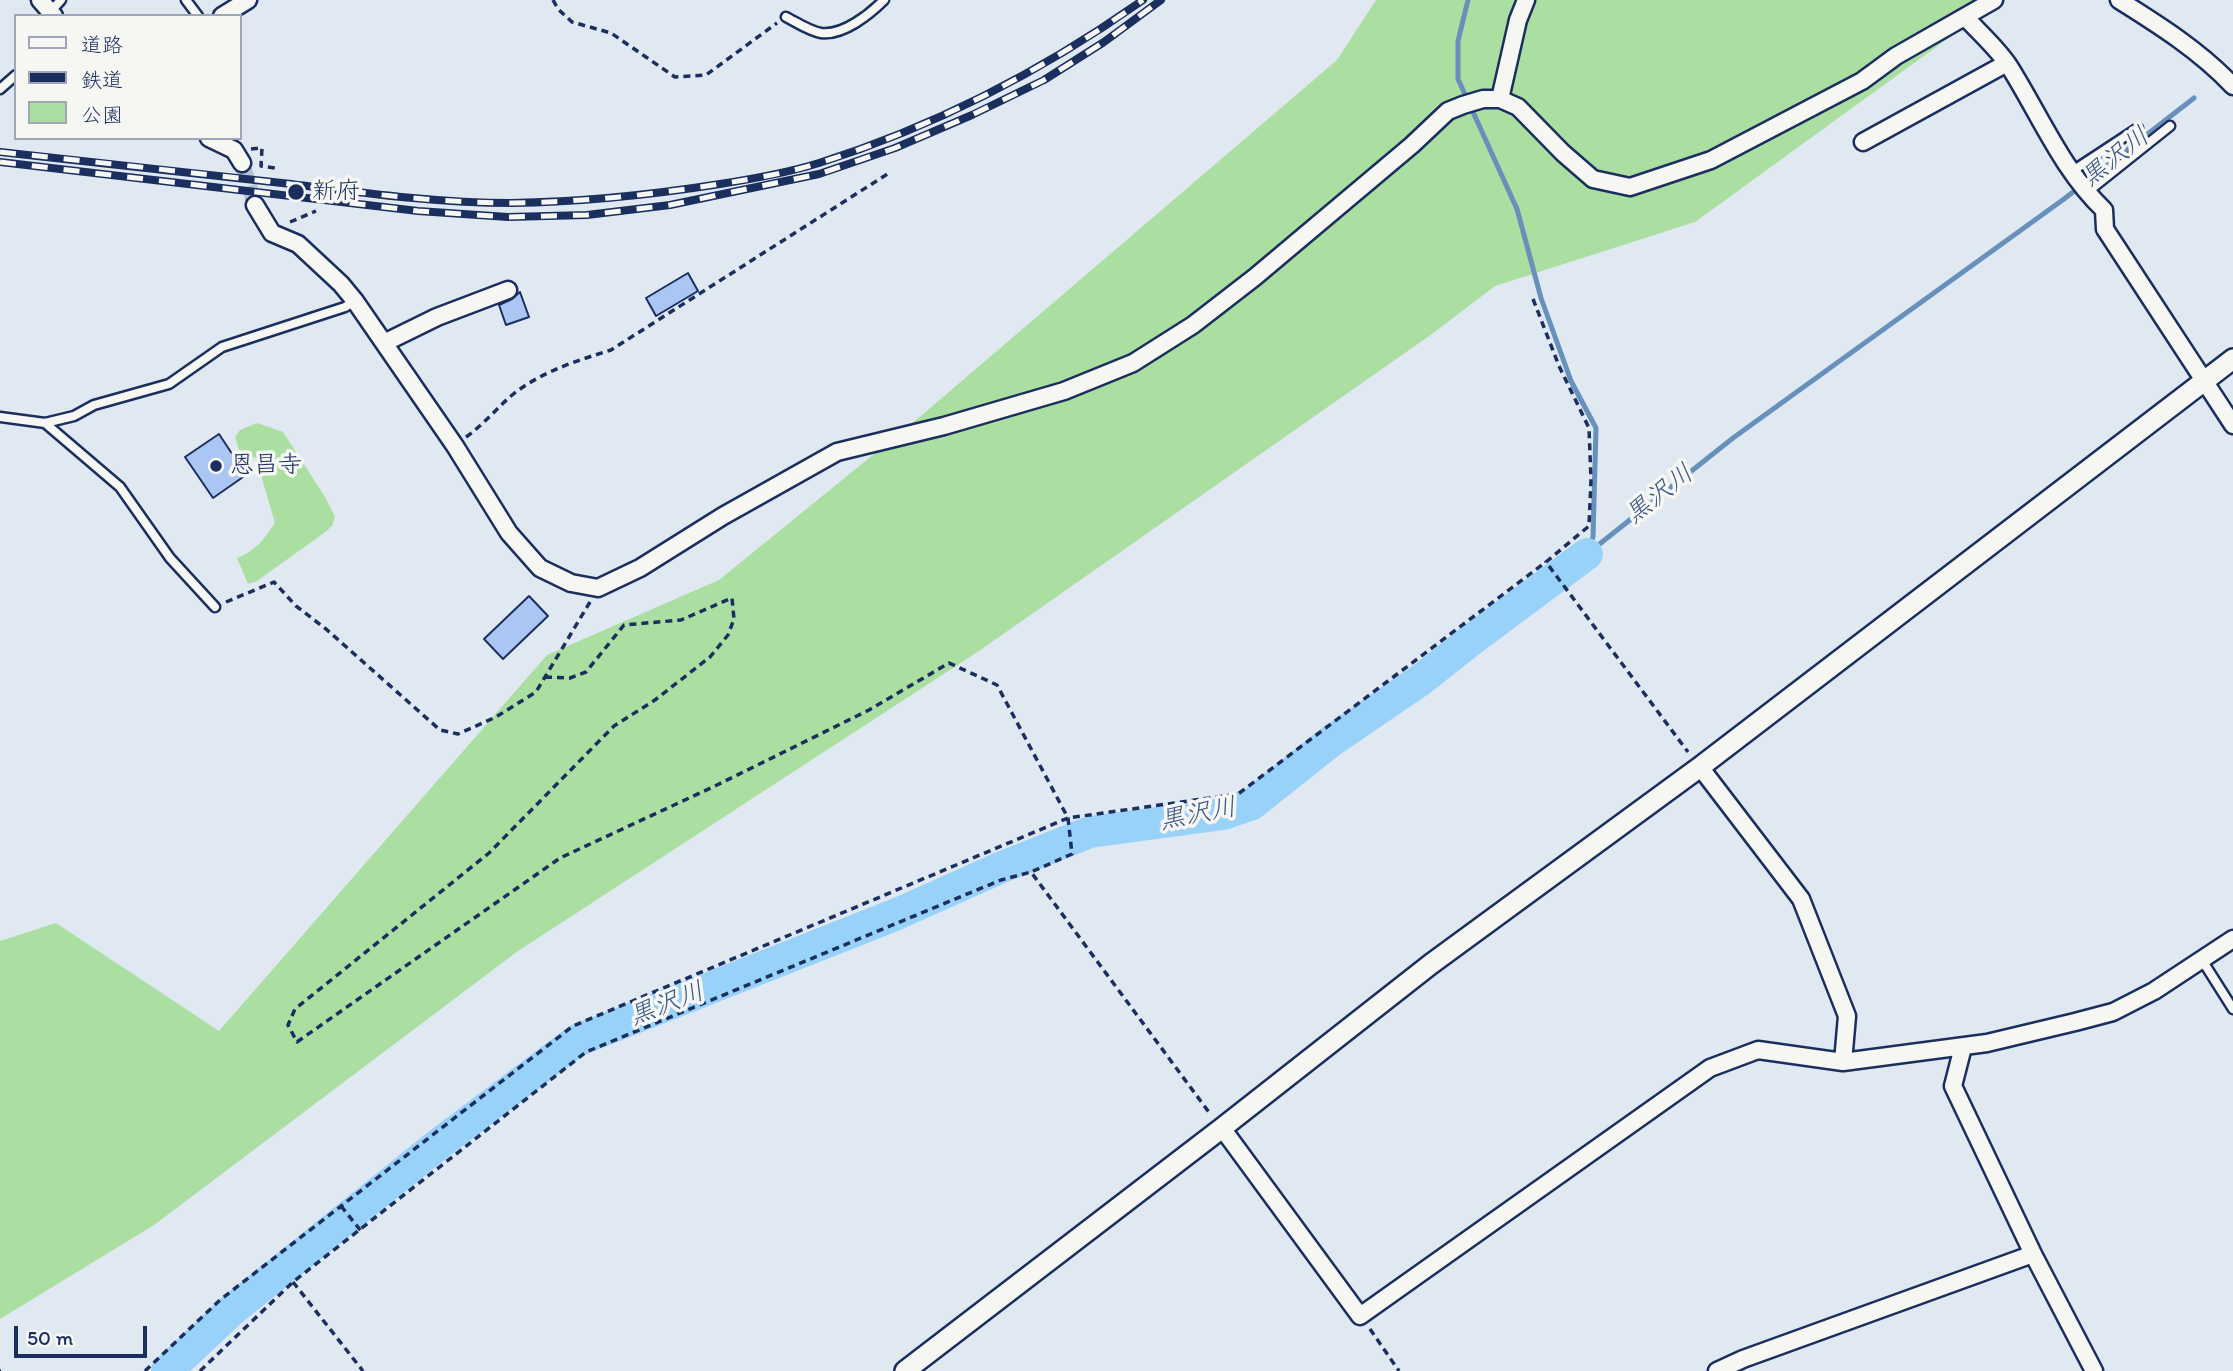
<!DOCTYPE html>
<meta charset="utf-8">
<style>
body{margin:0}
#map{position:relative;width:2233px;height:1371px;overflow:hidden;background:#e0e8f2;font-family:Itim,"Klee One",sans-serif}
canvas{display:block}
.legend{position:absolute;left:14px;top:14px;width:228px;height:126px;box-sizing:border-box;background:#f6f6f2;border:2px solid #9ea6b7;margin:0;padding:9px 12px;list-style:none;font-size:21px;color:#1b2f5e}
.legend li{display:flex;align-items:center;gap:14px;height:35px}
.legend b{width:35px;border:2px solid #9ea6b7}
.scale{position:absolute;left:14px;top:1326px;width:133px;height:32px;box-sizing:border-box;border:4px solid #1b2f5e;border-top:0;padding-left:9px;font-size:21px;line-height:24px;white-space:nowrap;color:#1b2f5e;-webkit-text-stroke:5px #f6f6f2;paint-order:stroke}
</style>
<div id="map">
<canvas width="2233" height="1371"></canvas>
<ul class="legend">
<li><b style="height:9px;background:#f6f6f2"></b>道路</li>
<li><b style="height:9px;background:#1b2f5e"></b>鉄道</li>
<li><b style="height:19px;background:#abdfa1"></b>公園</li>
</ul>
<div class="scale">50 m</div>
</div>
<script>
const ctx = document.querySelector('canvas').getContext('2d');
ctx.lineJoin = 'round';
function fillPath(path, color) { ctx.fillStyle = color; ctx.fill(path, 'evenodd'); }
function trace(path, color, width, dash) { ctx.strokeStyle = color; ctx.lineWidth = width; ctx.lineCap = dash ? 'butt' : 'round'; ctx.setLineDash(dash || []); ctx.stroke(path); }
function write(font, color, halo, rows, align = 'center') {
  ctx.font = font + ' Itim,"Klee One",sans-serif'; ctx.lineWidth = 7; ctx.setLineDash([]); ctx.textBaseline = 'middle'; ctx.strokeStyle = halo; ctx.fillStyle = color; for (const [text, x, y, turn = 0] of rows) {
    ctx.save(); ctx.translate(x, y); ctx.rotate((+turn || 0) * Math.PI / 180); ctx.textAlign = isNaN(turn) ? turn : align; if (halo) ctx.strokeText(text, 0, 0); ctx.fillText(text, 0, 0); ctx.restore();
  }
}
fillPath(new Path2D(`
 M 1376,0 L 2001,0 L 1695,222 L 1495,286 L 1432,334 L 979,651 L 518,951 L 154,1225 L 0,1319 L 0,941 L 56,923 L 219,1031 L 547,655 L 719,580 L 922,415 L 1337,60 Z
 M 257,423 L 283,432 L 325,497 L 335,517 L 332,526 L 324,533 L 257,581 L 248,584 L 237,558 C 256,551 264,539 275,523 L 260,472 L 258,459 L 239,450 L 235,437 L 240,430 Z`), '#abdfa1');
trace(new Path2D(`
 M 1468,0 L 1458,41 L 1458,79 L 1517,209 L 1541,298 L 1571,381 L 1596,428 L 1593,537 L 1588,552
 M 1587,554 L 1733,438 L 2064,199 L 2194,98`), '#6791bb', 5);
trace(new Path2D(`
 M 167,1371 L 232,1310 L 440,1143 L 576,1041 L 897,914 L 1002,867 L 1090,832 L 1223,814 L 1252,804 L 1330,742 L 1422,679 L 1470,641 L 1587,554`), '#99d2f9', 32);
const building = new Path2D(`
 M 688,273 L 698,291 L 656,316 L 646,298 Z
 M 520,292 L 529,317 L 506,325 L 499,305 L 512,299 Z
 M 219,434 L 246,475 L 213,498 L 185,457 Z
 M 529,596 L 548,616 L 503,659 L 484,639 Z`);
fillPath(building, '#acc6f3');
trace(building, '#1b2f5e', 2);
trace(new Path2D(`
 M 242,163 L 255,205`), '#b9c3d4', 16, [16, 8]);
const service = new Path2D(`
 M 186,0 L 198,16
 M 50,12 L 61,0
 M 786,17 C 796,22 809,31 821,33 C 843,36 870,14 884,0
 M 0,89 L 16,75
 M 2071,172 L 2138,128
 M 2086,193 L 2170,126
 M 0,417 L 45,423 L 74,416 L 94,405 L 169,384 L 222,347 L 345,307 L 355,301
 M 45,423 L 120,487 L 170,558 L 215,607
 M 2202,960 L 2233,1009`);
const minor = new Path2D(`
 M 40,0 L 54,16
 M 2119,0 C 2159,25 2200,51 2233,86
 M 222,16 L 248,0
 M 1966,18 C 1980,33 1998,49 2009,66 C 2040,115 2062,170 2104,210 L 2105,229 L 2233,425
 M 1500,99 L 1518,20 L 1526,0
 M 209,138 L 234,150 L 242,163
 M 1863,142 L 2007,63
 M 255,205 L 272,233 L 298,244 L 341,284 L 355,301 L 455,446 L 509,533 L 540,568 L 571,583 L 598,588 L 640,568 L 723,516 L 837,452 L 944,426 L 1064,391 L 1133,363 L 1193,325 L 1255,277 L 1412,145 L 1448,111 L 1463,105 L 1483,99 L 1500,99 L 1518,107 L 1563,153 L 1593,179 L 1630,187 L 1711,160 L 1862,81 L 1896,56 L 1994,0
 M 384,343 L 437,317 L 508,290
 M 1700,767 L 1801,899 L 1847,1016 L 1843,1062
 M 1963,1047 L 1953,1086 L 2033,1254 L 2094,1371
 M 1222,1128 L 1360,1316 L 1710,1068 L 1758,1050 L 1843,1062 L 1987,1043 L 2075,1022 L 2113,1012 L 2154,991 L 2233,939
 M 1717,1371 L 1743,1359 L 2033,1254`);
const tertiary = new Path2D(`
 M 905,1371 L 1222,1128 L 1431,964 L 1700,767 L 2233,359`);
trace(service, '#1b2f5e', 13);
trace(minor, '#1b2f5e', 21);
trace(tertiary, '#1b2f5e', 24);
trace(new Path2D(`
 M 553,0 L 558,9 L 572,22 L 611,33 L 675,77 L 706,75 L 777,23
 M 251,149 L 262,148 L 261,166 L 275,168
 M 290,222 L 316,211
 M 1533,299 L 1559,366 L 1589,428 L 1591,480 L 1589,526 L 1546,562 L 1688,752
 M 466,437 C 483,425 496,409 511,396 C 540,372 576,361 611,350 L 889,173
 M 226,602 L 274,582 L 296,606 L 326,629 L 440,730 L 458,734 L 496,717 L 536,692 L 590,602
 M 545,677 L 570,678 L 586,672 L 624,625 L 681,620 L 732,598 L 734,619 L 728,635 L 710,657 L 655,700 L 614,726 L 489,853 L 295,1009 L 288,1025 L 297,1042 L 560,858 L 715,786 L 869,710 L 949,663 L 997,685 L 1068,818 L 1072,854 L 1031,872 L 1211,1115
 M 341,1206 L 361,1231
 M 293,1282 L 363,1371
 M 1370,1329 L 1399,1371
 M 0,1371 L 1,1371
 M 145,1371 L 220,1300 L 573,1026 L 1068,818 L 1238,794 L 1546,562
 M 200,1371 L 293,1282 L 586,1052 L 1001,880 L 1031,872`), '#1b2f5e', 3.5, [7, 5]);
trace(service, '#f6f6f2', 8);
trace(minor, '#f6f6f2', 16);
trace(tertiary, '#f6f6f2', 19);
const rail = new Path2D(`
 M 0,152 C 97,162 194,173 291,184 C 364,193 438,203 511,203 C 582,202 650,195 720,184 C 752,179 787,173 819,163 C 936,126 1044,70 1143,0
 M 0,162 L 418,211 L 508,217 L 587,215 L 670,205 L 819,174 L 895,148 L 972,115 L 1044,80 L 1104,42 L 1161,0`);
trace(rail, '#1b2f5e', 8);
trace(rail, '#f6f6f2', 5, [16]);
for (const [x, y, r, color] of [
 [296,192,9,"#1b2f5e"],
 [216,466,7,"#1b2f5e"]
]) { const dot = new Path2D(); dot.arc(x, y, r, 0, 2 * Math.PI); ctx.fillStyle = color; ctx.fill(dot); trace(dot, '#f6f6f2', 2.5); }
write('24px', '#1b2f5e', '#f6f6f2', [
 ["新府",312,192],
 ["恩昌寺",230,466]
], 'left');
write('italic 26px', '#3a5885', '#f6f6f2', [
 ["黒沢川",2116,158,-38],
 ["黒沢川",1660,495,-38],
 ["黒沢川",1198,815,-11],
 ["黒沢川",667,1005,-21]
]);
</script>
